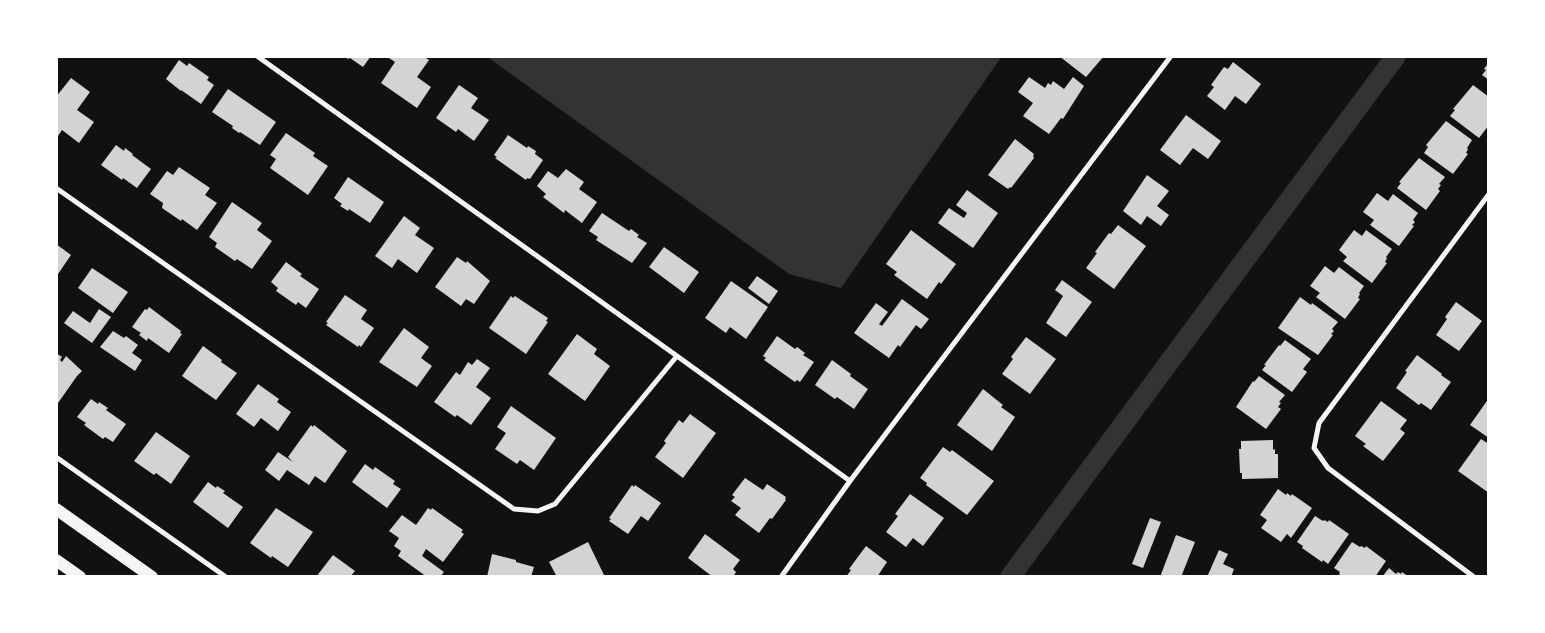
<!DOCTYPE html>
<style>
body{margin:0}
#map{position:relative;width:1545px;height:633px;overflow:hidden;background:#111;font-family:Mulish,sans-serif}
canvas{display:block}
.frame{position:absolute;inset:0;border:58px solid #fff;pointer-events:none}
</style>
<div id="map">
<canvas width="1545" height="633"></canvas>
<div class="frame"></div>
</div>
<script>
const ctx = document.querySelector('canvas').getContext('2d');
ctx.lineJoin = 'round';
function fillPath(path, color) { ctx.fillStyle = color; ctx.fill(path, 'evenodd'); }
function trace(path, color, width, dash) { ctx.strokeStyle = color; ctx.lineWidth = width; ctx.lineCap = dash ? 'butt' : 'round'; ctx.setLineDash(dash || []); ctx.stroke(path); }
fillPath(new Path2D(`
 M 486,56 L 1002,56 L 841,288 L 789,274 Z`), '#333');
trace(new Path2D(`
 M 1010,577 L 1396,56`), '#333', 20);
fillPath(new Path2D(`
 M 344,56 L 371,56 L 363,67 L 350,58 L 348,59 Z
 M 386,56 L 423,56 L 429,60 L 417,77 L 431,87 L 417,108 L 381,83 L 395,62 Z
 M 1059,56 L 1104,56 L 1086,77 Z
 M 179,60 L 187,66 L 189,63 L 209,77 L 207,80 L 214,85 L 201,104 L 181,90 L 181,91 L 166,79 Z
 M 1233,62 L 1261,84 L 1246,104 L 1235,96 L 1225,110 L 1207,96 L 1214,87 L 1211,85 L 1224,67 L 1228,69 Z
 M 1489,62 L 1489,80 L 1482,75 L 1486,70 L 1484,69 Z
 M 1029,77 L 1045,88 L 1048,83 L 1051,85 L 1053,81 L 1064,89 L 1073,77 L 1084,86 L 1063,119 L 1061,118 L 1049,134 L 1023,116 L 1033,103 L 1018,92 Z
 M 71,78 L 90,92 L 77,110 L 94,122 L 79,143 L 62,130 L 56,139 L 56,97 Z
 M 459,85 L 478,98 L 471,108 L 489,120 L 474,141 L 458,129 L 456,132 L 436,118 Z
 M 1473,85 L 1489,97 L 1489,125 L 1479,138 L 1450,116 L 1455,110 L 1453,109 Z
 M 228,89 L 276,122 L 260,145 L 240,132 L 239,133 L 232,128 L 233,126 L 212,112 Z
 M 1186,115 L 1221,141 L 1208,159 L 1193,148 L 1180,165 L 1160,150 Z
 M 1446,121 L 1472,140 L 1467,148 L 1468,149 L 1466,153 L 1468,154 L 1453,174 L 1424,153 L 1428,147 L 1426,145 Z
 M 286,133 L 315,153 L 313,156 L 328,166 L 308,195 L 270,168 L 276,159 L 270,155 Z
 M 508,135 L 527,148 L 528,146 L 536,151 L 535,154 L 543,160 L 530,179 L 527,178 L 526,180 L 495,158 L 497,157 L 494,155 Z
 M 1015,139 L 1034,154 L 1033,156 L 1034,158 L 1011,188 L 1010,187 L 1008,189 L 988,175 Z
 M 116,145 L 124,151 L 125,148 L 133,154 L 132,155 L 151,169 L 137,188 L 123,178 L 122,180 L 101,165 Z
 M 1419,158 L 1445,177 L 1439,184 L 1441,185 L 1438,189 L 1440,191 L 1426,210 L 1397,188 L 1401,183 L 1399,182 Z
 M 179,167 L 210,188 L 205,195 L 217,203 L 197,230 L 182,219 L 181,221 L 162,208 L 163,203 L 150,194 L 167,171 L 173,175 Z
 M 566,169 L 584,182 L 579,189 L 597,202 L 582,223 L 565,210 L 564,213 L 543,197 L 546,194 L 537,186 L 548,171 L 558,178 Z
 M 1147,175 L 1169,191 L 1157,206 L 1169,215 L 1161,226 L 1147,216 L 1141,225 L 1123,211 Z
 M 348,177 L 384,202 L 370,223 L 349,209 L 348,211 L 340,206 L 342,204 L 334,198 Z
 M 967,190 L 998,213 L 973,248 L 938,223 L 949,208 L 964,218 L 967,213 L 956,205 Z
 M 1377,193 L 1388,201 L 1393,194 L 1418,213 L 1413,220 L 1415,222 L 1412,225 L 1414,226 L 1399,246 L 1370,225 L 1374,220 L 1363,212 Z
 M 232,202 L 262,223 L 257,230 L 272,241 L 252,269 L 237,259 L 235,261 L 215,247 L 217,243 L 209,237 Z
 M 602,213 L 629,231 L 631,229 L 639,235 L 637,237 L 647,243 L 632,263 L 596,240 L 598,237 L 589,231 Z
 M 404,216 L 420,228 L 415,235 L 434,248 L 417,273 L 398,259 L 392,268 L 375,256 Z
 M 1118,225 L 1146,246 L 1114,289 L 1086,268 L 1097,253 L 1095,252 L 1109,233 L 1111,234 Z
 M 911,230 L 956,264 L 941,284 L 939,282 L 927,299 L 894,275 L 897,272 L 886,264 Z
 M 1354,230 L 1362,236 L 1366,230 L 1392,249 L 1386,257 L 1387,258 L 1385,262 L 1387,263 L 1372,283 L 1343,261 L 1347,257 L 1339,250 Z
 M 56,244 L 71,255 L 58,274 L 56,273 Z
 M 664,247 L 699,272 L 684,293 L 649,267 Z
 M 457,257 L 466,263 L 467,261 L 490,281 L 474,304 L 466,299 L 461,306 L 435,287 Z
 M 286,262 L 302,274 L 300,276 L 319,289 L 306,308 L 298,302 L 296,305 L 276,291 L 278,288 L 271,282 Z
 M 1325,266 L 1334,273 L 1339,267 L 1364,286 L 1359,293 L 1360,294 L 1358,298 L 1360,299 L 1345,319 L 1316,297 L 1320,293 L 1310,286 Z
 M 92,268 L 128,292 L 113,313 L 78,288 Z
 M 757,276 L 778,291 L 769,304 L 748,288 Z
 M 1062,280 L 1092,302 L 1066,337 L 1046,323 L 1063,296 L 1055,290 Z
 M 731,281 L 768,307 L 746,339 L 730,327 L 726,333 L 705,318 Z
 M 345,295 L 367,310 L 361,319 L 374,328 L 361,347 L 359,345 L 358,347 L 326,325 L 328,323 L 326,322 Z
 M 511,296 L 513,298 L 515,296 L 548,318 L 546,321 L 548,322 L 526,354 L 489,328 Z
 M 1300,297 L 1311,305 L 1312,303 L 1338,322 L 1332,329 L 1334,331 L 1331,334 L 1333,335 L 1318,355 L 1278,328 Z
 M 902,299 L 929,319 L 921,329 L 916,325 L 900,347 L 898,345 L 889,358 L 854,333 L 876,303 L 888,312 L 879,324 L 882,326 Z
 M 1456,302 L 1482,321 L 1459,351 L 1436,335 L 1447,319 L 1445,317 Z
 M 149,307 L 181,331 L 180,333 L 182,334 L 169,353 L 148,338 L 147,341 L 139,335 L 141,333 L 132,327 L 145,309 L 147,310 Z
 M 99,309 L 111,317 L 92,343 L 64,323 L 73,311 L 90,323 Z
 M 404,328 L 429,347 L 421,358 L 432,366 L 417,387 L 379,362 Z
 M 113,331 L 124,338 L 126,336 L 138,345 L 132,353 L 142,360 L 135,371 L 100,347 Z
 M 577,334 L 597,349 L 594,354 L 610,366 L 585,401 L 548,374 Z
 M 777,336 L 795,349 L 797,347 L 805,353 L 803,355 L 814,362 L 800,382 L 797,380 L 795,382 L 764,360 L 766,358 L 763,356 Z
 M 1026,337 L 1056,359 L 1030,394 L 1002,374 L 1013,359 L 1011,357 Z
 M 1285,340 L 1311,359 L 1303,369 L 1307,372 L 1292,392 L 1262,370 L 1266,365 L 1264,365 L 1279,345 L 1280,346 Z
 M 203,346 L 222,360 L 221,362 L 237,373 L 216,400 L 182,376 Z
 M 56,353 L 62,357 L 60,360 L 62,362 L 66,356 L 82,371 L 77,376 L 58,403 L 56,402 Z
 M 1417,355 L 1442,374 L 1441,375 L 1451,382 L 1431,410 L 1421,403 L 1419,405 L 1396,388 L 1407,372 L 1405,371 Z
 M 477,359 L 490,368 L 476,387 L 491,398 L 471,425 L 457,415 L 455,417 L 434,402 L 456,372 L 460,375 L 468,362 L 472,365 Z
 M 832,360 L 851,374 L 850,376 L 868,389 L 854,409 L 837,397 L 835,399 L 815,385 Z
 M 1259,376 L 1285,395 L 1279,402 L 1281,403 L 1278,407 L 1281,409 L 1266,429 L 1236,407 L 1253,381 L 1254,382 Z
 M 258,384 L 279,399 L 277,402 L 291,412 L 278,431 L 261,418 L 254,427 L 236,414 Z
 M 983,389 L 1003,405 L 1001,407 L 1015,417 L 992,451 L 957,425 Z
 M 1489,398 L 1489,438 L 1470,425 Z
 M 91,399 L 98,404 L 99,402 L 108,408 L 106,410 L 126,424 L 113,442 L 105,437 L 103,439 L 84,425 L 86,423 L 77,417 Z
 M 1381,401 L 1407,420 L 1400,429 L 1405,433 L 1383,461 L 1363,446 L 1366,444 L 1355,436 Z
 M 511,406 L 556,438 L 534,470 L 520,460 L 517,464 L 495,449 L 506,433 L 497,427 Z
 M 690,414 L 716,433 L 683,478 L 655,457 L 666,443 L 664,441 L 679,420 L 683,423 Z
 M 311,425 L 313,427 L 314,425 L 347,451 L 325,483 L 315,476 L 309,485 L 287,470 L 279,481 L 265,470 L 278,452 L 293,462 L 288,457 Z
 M 156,432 L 190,456 L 171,484 L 156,473 L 154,475 L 134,461 Z
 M 1481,439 L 1489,444 L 1489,493 L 1458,471 Z
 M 1273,440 L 1273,450 L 1275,449 L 1275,454 L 1278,454 L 1278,478 L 1242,479 L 1242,473 L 1240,473 L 1239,449 L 1241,449 L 1241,441 Z
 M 943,447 L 950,452 L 952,450 L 994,481 L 967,515 L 926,485 L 927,483 L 920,478 Z
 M 365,464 L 373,470 L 375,467 L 395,481 L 393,484 L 401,489 L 387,508 L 352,482 Z
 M 745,478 L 763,490 L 767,484 L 786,497 L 785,499 L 786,500 L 772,519 L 770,518 L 759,533 L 735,515 L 741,508 L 731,501 L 735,497 L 732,495 Z
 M 208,482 L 216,488 L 217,486 L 225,491 L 223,493 L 243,507 L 228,528 L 193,502 Z
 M 632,485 L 634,487 L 635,485 L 661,503 L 648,521 L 641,516 L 628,534 L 609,521 L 611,519 L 609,518 Z
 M 1278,489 L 1286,495 L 1287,493 L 1291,496 L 1292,494 L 1312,508 L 1291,538 L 1287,534 L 1281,542 L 1261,528 L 1267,520 L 1260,515 Z
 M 910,494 L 944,518 L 923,546 L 913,538 L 906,547 L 886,532 L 898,516 L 895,514 Z
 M 276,508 L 313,532 L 288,567 L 272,556 L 271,558 L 250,543 Z
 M 428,508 L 431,510 L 432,508 L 463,530 L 461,532 L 464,534 L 443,562 L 426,549 L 422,556 L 444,572 L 440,577 L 427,577 L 398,556 L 401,551 L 394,546 L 399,538 L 389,531 L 402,515 L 416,525 Z
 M 1315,516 L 1323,521 L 1324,520 L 1328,522 L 1329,520 L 1349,534 L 1328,564 L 1323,560 L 1322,562 L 1302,548 L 1303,546 L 1297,542 Z
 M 1150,518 L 1161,522 L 1143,568 L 1132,564 Z
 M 705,534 L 740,560 L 733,569 L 736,572 L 733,577 L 713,577 L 688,558 Z
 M 1176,535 L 1195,542 L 1181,577 L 1160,577 Z
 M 588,542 L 605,577 L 557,577 L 549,562 Z
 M 1352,542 L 1360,547 L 1361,546 L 1365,548 L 1366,546 L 1386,561 L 1375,577 L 1343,577 L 1339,574 L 1340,572 L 1334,568 Z
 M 866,546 L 887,562 L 877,577 L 846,577 L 851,570 L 849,569 Z
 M 1219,550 L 1228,554 L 1223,564 L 1234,569 L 1231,577 L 1207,577 Z
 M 492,554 L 516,560 L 516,562 L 534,567 L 531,577 L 487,577 Z
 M 333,555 L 355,571 L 350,577 L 316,577 Z
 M 1389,568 L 1396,574 L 1398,572 L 1401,574 L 1402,572 L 1409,577 L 1382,577 Z`), '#d3d3d3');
trace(new Path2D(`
 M 257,56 L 677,356 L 850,481
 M 56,188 L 514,509 L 538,511 L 555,504 L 677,356
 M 56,457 L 226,577
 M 781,577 L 850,481 L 1171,56
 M 1474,577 L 1328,468 L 1314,448 L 1319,423 L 1489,194`), '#f5f5f5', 5);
trace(new Path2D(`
 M 56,509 L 152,577
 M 56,560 L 80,577`), '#f5f5f5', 12);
</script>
